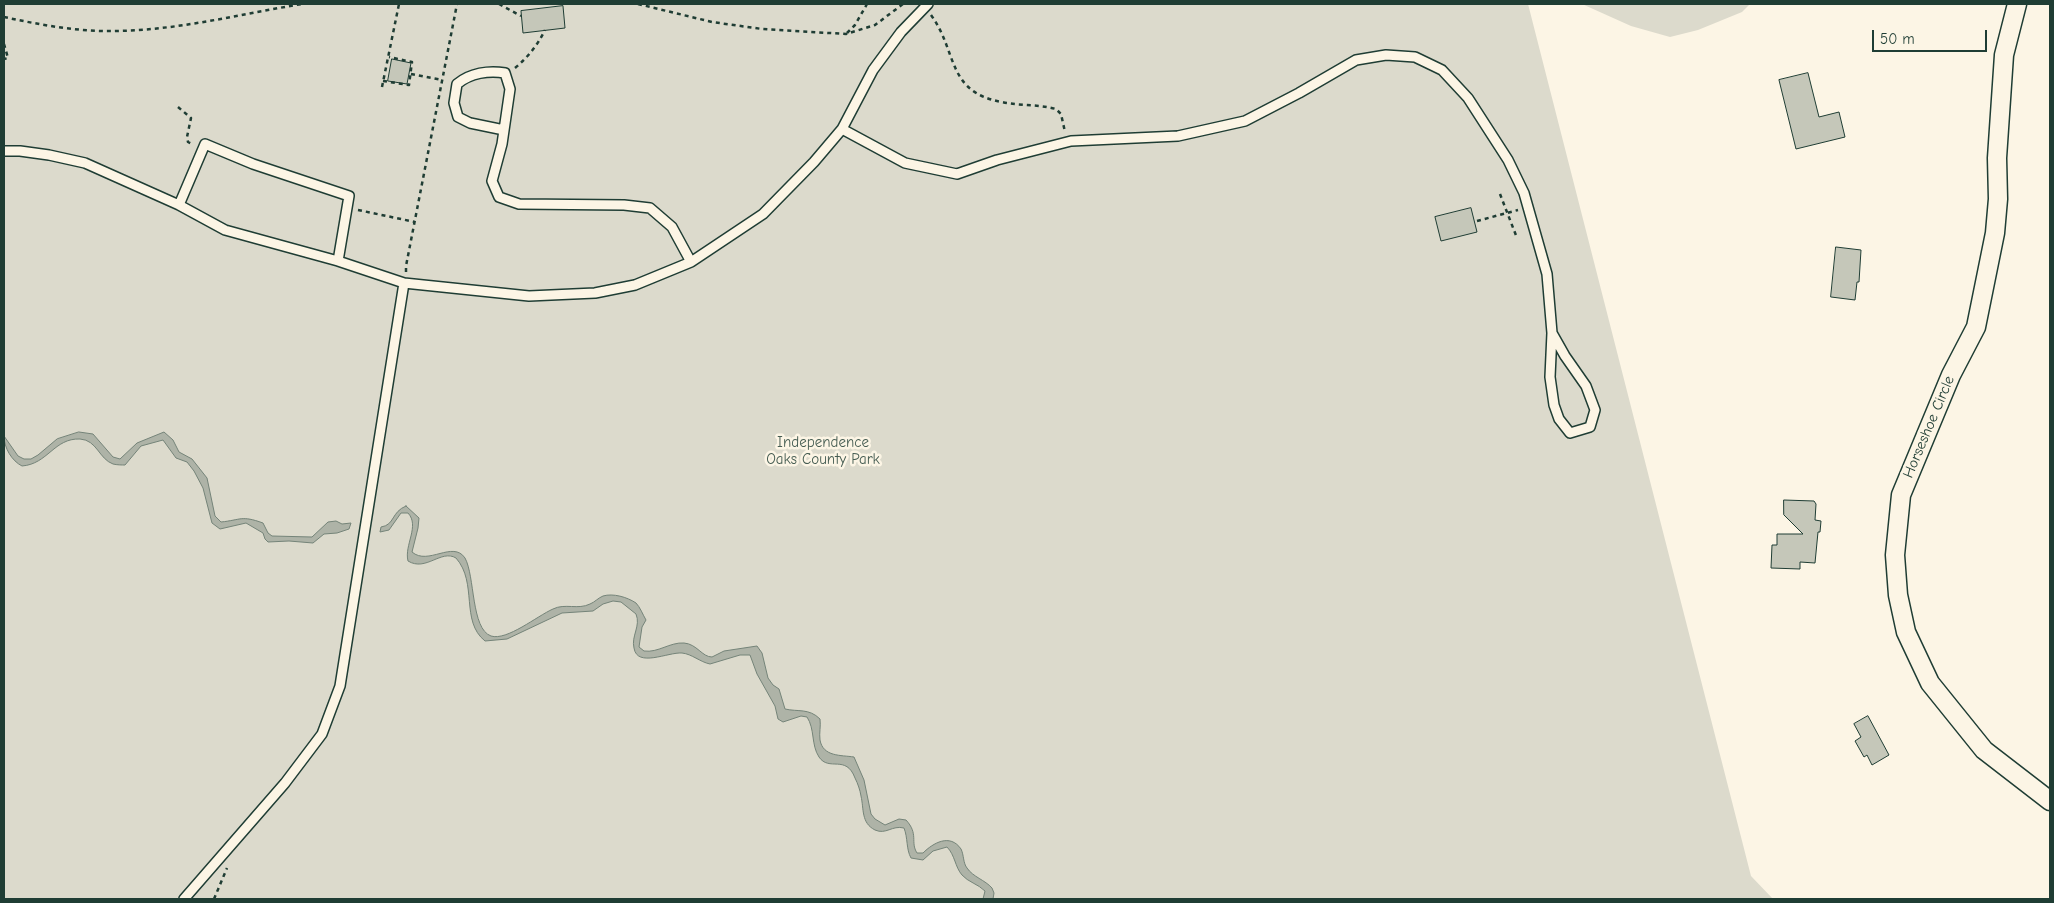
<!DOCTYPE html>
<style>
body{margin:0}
#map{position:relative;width:2054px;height:903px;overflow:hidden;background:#fcf5e5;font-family:"Comic Neue",sans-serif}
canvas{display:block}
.frame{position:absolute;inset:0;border:5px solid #1f3d34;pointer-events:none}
.scale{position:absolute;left:1872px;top:30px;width:115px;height:22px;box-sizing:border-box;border:2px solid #1f3d34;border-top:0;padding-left:6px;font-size:15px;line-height:18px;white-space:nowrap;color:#1f3d34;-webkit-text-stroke:4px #fcf5e5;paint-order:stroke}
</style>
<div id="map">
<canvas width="2054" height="903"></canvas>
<div class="frame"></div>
<div class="scale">50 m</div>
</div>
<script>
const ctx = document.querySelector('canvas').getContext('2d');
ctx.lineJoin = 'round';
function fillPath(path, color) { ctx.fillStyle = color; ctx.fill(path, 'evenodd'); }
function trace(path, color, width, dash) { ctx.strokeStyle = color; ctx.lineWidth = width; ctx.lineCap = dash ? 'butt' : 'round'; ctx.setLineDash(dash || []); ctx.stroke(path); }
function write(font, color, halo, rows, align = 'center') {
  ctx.font = font + ' "Comic Neue",sans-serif'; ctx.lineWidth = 5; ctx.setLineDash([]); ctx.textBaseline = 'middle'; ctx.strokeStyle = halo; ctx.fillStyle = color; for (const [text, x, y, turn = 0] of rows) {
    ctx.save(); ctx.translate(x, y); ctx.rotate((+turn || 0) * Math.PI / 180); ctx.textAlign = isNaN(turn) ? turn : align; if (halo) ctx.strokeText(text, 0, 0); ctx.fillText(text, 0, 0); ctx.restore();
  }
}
fillPath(new Path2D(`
 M 4,4 L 1528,4 L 1751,876 L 1773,899 L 4,899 Z
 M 1582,4 L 1750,4 L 1742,12 L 1698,30 L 1670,37 L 1631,26 Z`), '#dcdacc');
const water = new Path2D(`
 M 79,432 L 93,434 L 113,457 L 120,459 L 137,443 L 164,432 L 173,440 L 179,452 L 192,459 L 207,478 L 215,516 L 221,522 C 241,520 241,515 263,523 L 268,533 L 272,536 L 312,537 L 328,522 L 336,521 L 342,524 L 351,523 L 349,529 L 337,533 L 324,534 L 313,543 L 289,541 L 268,542 L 265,539 L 263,533 L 246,523 L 220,529 L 212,523 L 203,488 L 194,471 L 187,462 L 176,458 L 163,440 L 141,446 L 125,465 C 122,465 117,465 113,464 C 99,459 97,440 80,439 C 54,438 48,464 22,466 C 12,461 4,448 4,436 L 18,456 L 24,459 L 31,459 L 38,455 L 57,439 Z
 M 406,506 L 419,518 L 418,528 L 412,552 C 428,566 453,540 465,558 C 475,576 471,629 491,636 C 507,641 537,616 553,609 C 565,603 578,610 590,604 C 595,602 598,598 603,596 C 613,593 627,597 636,603 C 640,607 643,615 646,620 L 642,627 L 639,647 L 644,651 C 658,653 670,642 684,643 C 697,644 702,657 712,657 L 724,651 L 757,646 L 762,653 L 768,678 L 773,685 L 779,689 L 785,709 C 798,712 809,708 820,719 C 821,726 819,733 820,740 C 823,757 841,755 854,757 L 864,780 L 871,814 L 875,819 L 885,825 L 899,819 L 906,820 C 919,834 910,842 917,853 L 923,853 C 933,843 950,833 961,849 C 964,855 963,863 967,868 C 973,877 985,880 992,888 L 994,893 L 993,899 L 983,899 L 985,891 C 978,884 968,882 962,875 C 955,867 955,855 947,847 L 933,851 L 923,860 L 911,858 C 906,849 908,838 904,828 C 892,825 886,835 875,830 C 861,823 864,809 861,796 C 860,790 858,784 855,778 C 846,754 829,772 819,757 C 811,745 815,729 807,717 L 801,716 L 783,722 L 778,719 L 775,706 L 757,674 L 750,655 L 740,655 L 710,664 C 700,662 692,654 682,653 C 668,652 637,668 634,648 C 631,636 641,626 636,614 L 621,602 L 613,601 L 603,604 L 593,611 L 562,613 L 507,639 L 485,641 C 460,621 478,583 456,558 C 441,549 426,572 408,561 C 404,545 420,526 408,513 L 401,513 L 389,530 L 380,532 L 381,527 C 395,525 391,512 406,506 Z`);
fillPath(water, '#aeb3a7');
trace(water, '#758479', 1);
const building = new Path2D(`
 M 563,6 L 565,28 L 523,33 L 521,11 Z
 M 392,59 L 411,63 L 407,84 L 388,81 Z
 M 1808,73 L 1819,117 L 1839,112 L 1845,137 L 1796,149 L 1779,80 Z
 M 1471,208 L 1477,232 L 1441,241 L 1435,217 Z
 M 1836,247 L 1861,250 L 1859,282 L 1857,282 L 1855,300 L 1831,297 Z
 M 1784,500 L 1814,501 L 1816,504 L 1815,520 L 1821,521 L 1820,532 L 1818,532 L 1815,563 L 1800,562 L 1800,569 L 1771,568 L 1772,545 L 1777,545 L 1777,534 L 1803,534 L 1784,515 Z
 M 1868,716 L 1889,755 L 1872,765 L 1867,755 L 1864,757 L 1855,741 L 1861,737 L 1854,724 Z`);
fillPath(building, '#c5c7b9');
trace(building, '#1f3d34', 1);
const lane = new Path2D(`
 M 842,129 L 905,163 L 957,174 L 997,160 L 1071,141 L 1178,136 L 1245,121 L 1299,93 L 1356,60 L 1386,55 L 1415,57 L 1442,70 L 1468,98 L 1508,160 L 1524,193 L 1547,274 L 1552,333 L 1550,377 L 1554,405 L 1559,419 L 1570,433 L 1590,427 L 1595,410 L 1586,386 L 1565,356 L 1552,333
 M 504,130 L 470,123 L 458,117 L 454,103 L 457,84 C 470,73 489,70 505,73 L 510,89 L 502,144 L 492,181 L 499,197 L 519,204 L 624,205 L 650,208 L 672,227 L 691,262
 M 4,151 L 20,151 L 49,155 L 85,163 L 179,205 L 225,230 L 338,261 L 404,283 L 529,296 L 595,293 L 635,285 L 691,262 L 763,214 L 814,162 L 842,129 L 873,70 L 901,32 L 928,4
 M 179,205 L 205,144 L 253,164 L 349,196 L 338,261
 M 184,899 L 285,783 L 322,734 L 340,686 L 404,283`);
const street = new Path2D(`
 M 2017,4 L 2004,55 L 1997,158 L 1998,199 L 1995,233 L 1976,327 L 1951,375 L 1901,495 L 1895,555 L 1898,595 L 1906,632 L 1930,683 L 1984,750 L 2050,801`);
trace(lane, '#1f3d34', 12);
trace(street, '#1f3d34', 21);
trace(new Path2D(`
 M 499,4 L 521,16
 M 638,4 L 712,22 L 762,29 L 846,34 L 875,25 L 903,4
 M 931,15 C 958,52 946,92 1002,102 C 1020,106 1038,104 1056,109 L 1061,114 L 1065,132
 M 4,17 C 41,25 79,32 117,31 C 179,30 241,14 302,4
 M 847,33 L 855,25 L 867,4
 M 4,44 L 8,58 L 4,59
 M 515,68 C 528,57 537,46 545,30
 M 411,74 L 442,80
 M 383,81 L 409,85 L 412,62 L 389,57
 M 382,87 L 399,4
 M 178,107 L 191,118 L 187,137 L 188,142 L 192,144
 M 1500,194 L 1517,238
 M 358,210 L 415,222
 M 1477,221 L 1518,210
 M 406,272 L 406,266 L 457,4
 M 214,899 L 227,868`), '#1f3d34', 2.5, [4, 4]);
trace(lane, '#fcf5e5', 9);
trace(street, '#fcf5e5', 18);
write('15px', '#1f3d34', '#fcf5e5', [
 ["Horseshoe Circle",1929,427,-67]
]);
write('15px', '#455c52', '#fcf5e5', [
 ["Independence",823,443],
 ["Oaks County Park",823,460]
]);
</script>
